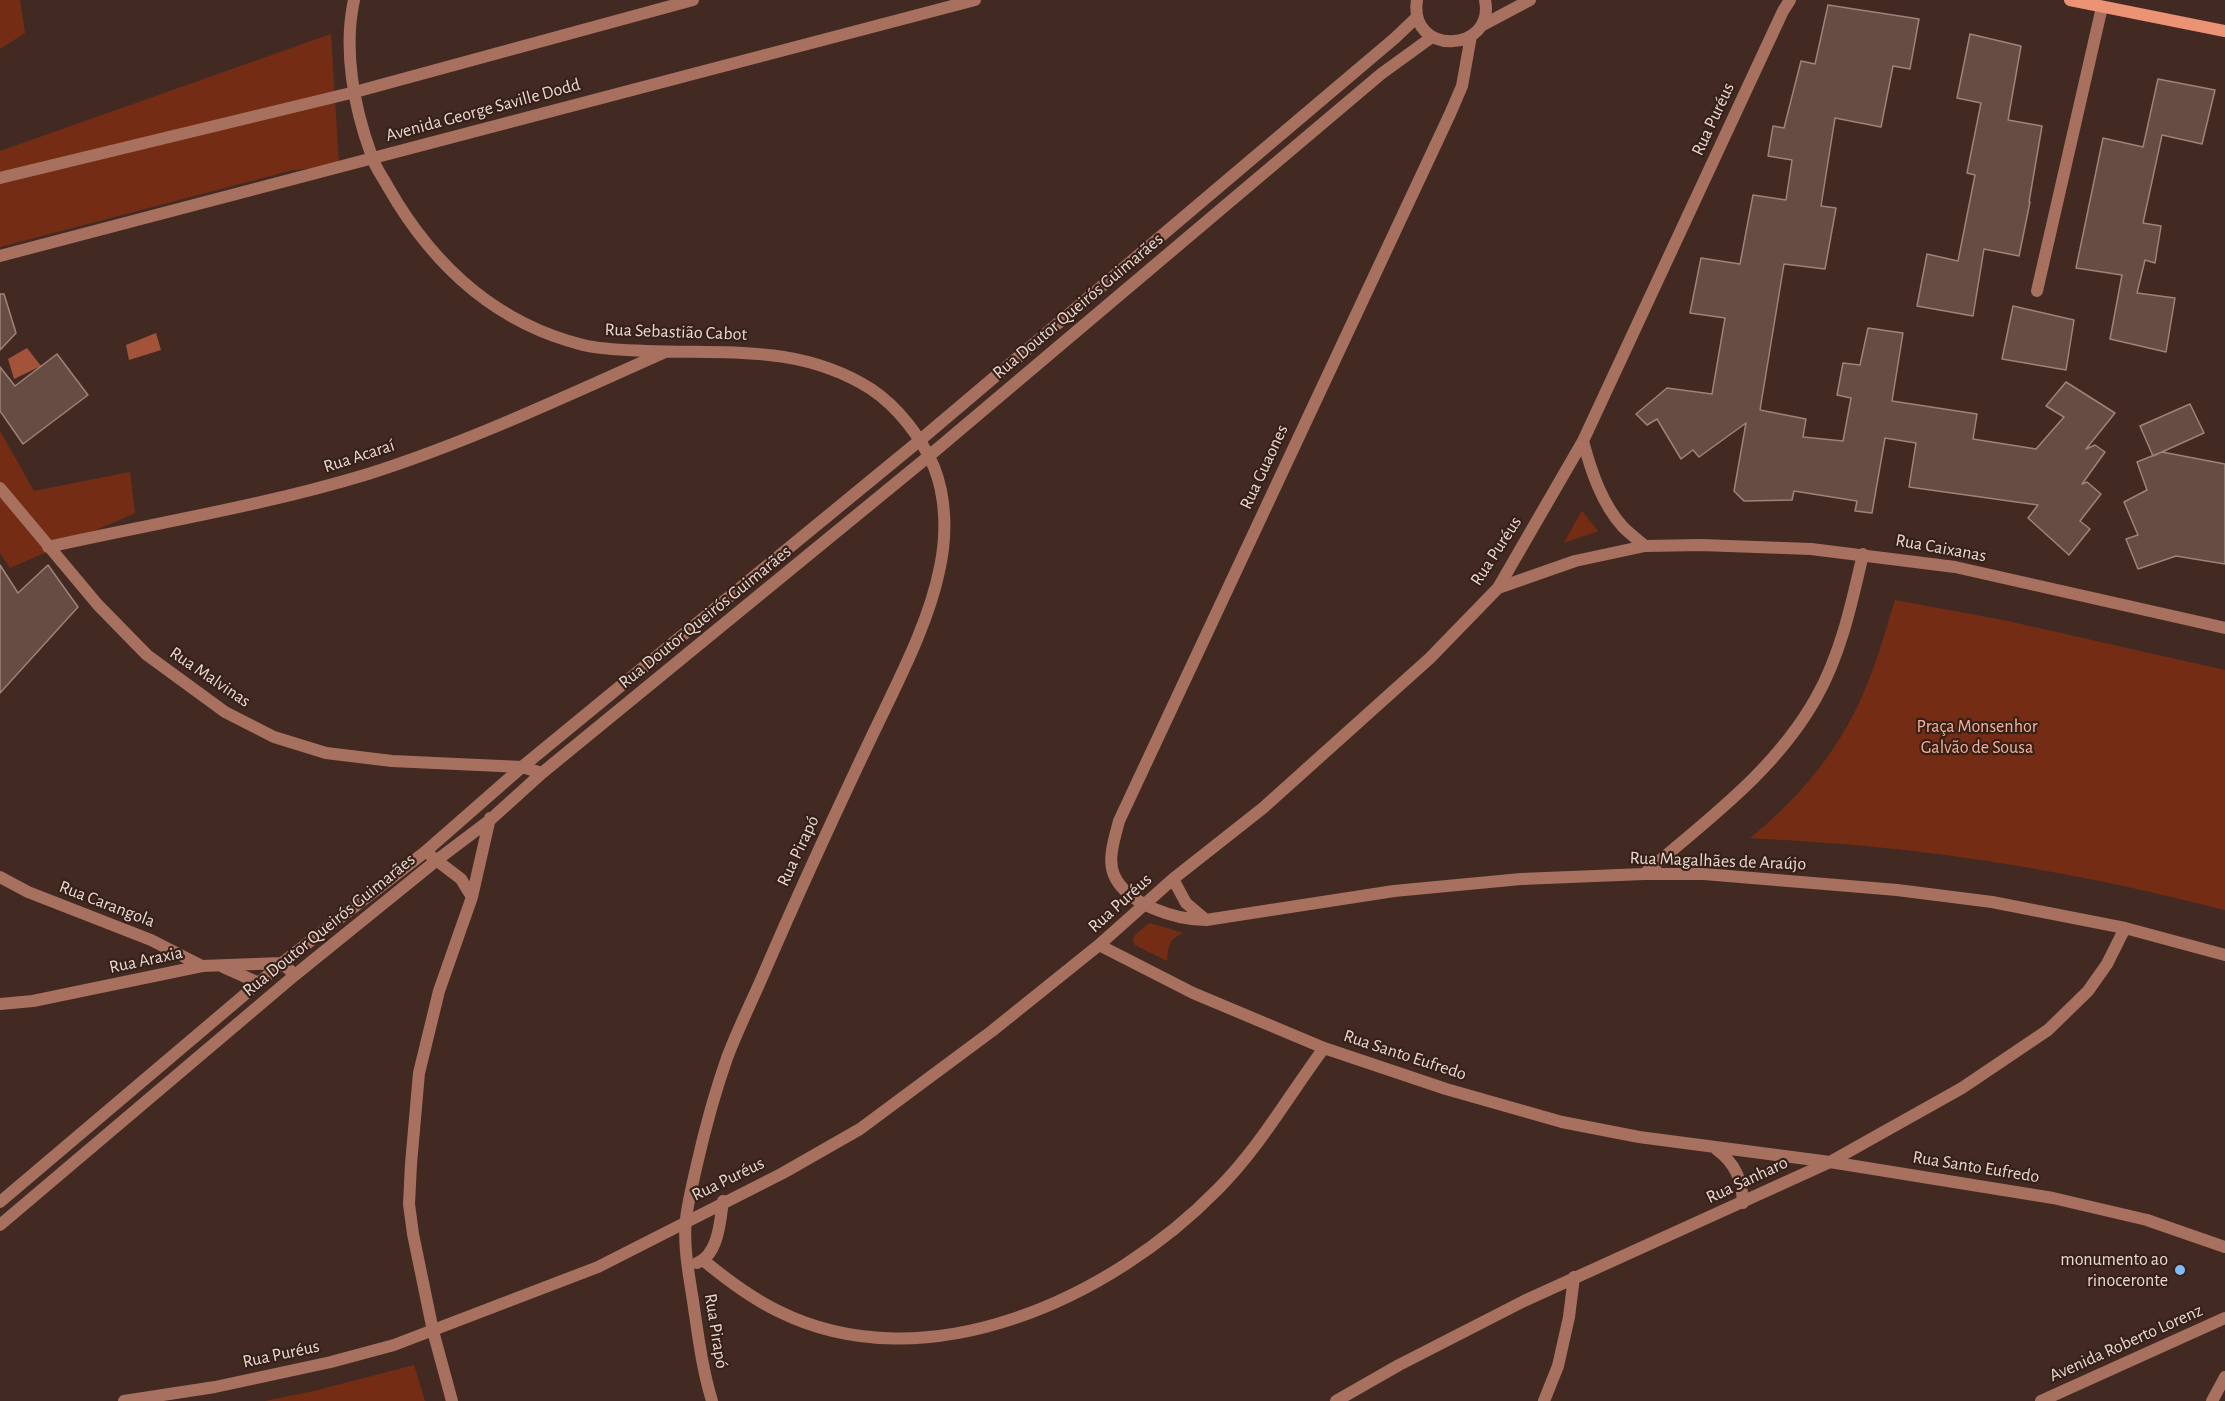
<!DOCTYPE html>
<meta charset="utf-8">
<style>
body{margin:0}
canvas{display:block;background:#422a22}
</style>
<canvas width="2225" height="1401"></canvas>
<script>
const ctx = document.querySelector('canvas').getContext('2d');
ctx.lineJoin = 'round';
function fillPath(path, color) { ctx.fillStyle = color; ctx.fill(path, 'evenodd'); }
function trace(path, color, width, dash) { ctx.strokeStyle = color; ctx.lineWidth = width; ctx.lineCap = dash ? 'butt' : 'round'; ctx.setLineDash(dash || []); ctx.stroke(path); }
function write(font, color, halo, rows, align = 'center') {
  ctx.font = font + ' "Alegreya Sans",sans-serif'; ctx.lineWidth = 4.5; ctx.setLineDash([]); ctx.textBaseline = 'middle'; ctx.strokeStyle = halo; ctx.fillStyle = color; for (const [text, x, y, turn = 0] of rows) {
    ctx.save(); ctx.translate(x, y); ctx.rotate((+turn || 0) * Math.PI / 180); ctx.textAlign = isNaN(turn) ? turn : align; if (halo) ctx.strokeText(text, 0, 0); ctx.fillText(text, 0, 0); ctx.restore();
  }
}
fillPath(new Path2D(`
 M 0,0 L 20,0 L 25,33 L 0,49 Z
 M 331,34 L 339,166 L 293,170 L 0,247 L 0,151 Z
 M 0,431 L 34,491 L 130,472 L 135,513 L 10,568 L 0,553 Z
 M 1582,511 L 1598,531 L 1564,543 L 1581,512 Z
 M 1895,600 L 2003,620 L 2225,670 L 2225,910 C 2120,883 2013,862 1905,850 C 1854,844 1802,841 1750,838 C 1800,798 1842,747 1866,687 C 1878,659 1886,629 1895,600 Z
 M 1149,923 L 1184,933 C 1169,938 1168,946 1167,961 L 1135,945 L 1133,940 L 1134,936 Z
 M 414,1365 L 425,1401 L 265,1401 L 314,1391 Z`), '#742d14');
fillPath(new Path2D(`
 M 156,333 L 161,350 L 129,360 L 126,345 Z
 M 27,348 L 41,366 L 14,379 L 8,359 Z`), '#a25339');
const building = new Path2D(`
 M 1828,5 L 1919,19 L 1910,69 L 1893,66 L 1881,127 L 1835,118 L 1821,206 L 1836,208 L 1825,269 L 1784,264 L 1760,410 L 1806,419 L 1803,437 L 1843,441 L 1851,398 L 1837,395 L 1843,363 L 1860,365 L 1868,328 L 1903,333 L 1892,401 L 1977,414 L 1973,439 L 2036,449 L 2064,417 L 2046,406 L 2066,382 L 2115,413 L 2086,449 L 2095,445 L 2105,452 L 2082,484 L 2087,482 L 2101,494 L 2080,521 L 2090,529 L 2069,555 L 2028,518 L 2038,505 L 1909,487 L 1916,443 L 1885,438 L 1872,513 L 1855,511 L 1857,501 L 1794,491 L 1792,500 L 1744,501 L 1734,491 L 1746,423 L 1699,457 L 1693,450 L 1681,459 L 1657,419 L 1647,425 L 1636,414 L 1667,388 L 1712,394 L 1725,318 L 1690,313 L 1701,258 L 1740,264 L 1753,195 L 1786,200 L 1792,160 L 1768,156 L 1773,126 L 1784,128 L 1801,61 L 1815,64 Z
 M 1970,34 L 2021,46 L 2008,120 L 2042,126 L 2029,202 L 2030,202 L 2019,256 L 1984,249 L 1973,316 L 1917,306 L 1927,254 L 1958,261 L 1975,175 L 1967,173 L 1981,103 L 1957,98 Z
 M 2158,79 L 2215,90 L 2202,144 L 2162,135 L 2143,223 L 2161,226 L 2155,263 L 2145,260 L 2137,293 L 2175,298 L 2166,352 L 2110,339 L 2122,275 L 2076,268 L 2103,138 L 2143,147 Z
 M 0,294 L 4,294 L 16,333 L 0,350 Z
 M 2013,306 L 2074,320 L 2066,370 L 2002,359 Z
 M 57,354 L 88,395 L 23,444 L 0,411 L 0,367 L 15,386 Z
 M 2190,404 L 2204,433 L 2153,456 L 2140,426 Z
 M 2162,452 L 2225,464 L 2225,564 L 2176,556 L 2138,569 L 2126,539 L 2138,535 L 2124,502 L 2147,490 L 2137,462 Z
 M 0,565 L 18,593 L 48,565 L 78,607 L 0,693 Z`);
fillPath(building, '#674c44');
trace(building, '#9f8278', 1.5);
trace(new Path2D(`
 M 354,0 C 343,50 354,107 371,154 C 374,166 382,176 388,187 C 432,264 495,323 583,345 C 604,350 626,350 647,351 C 727,354 800,344 871,389 C 898,407 921,437 934,467 C 946,497 947,534 940,567 C 929,624 896,685 871,738 C 834,816 798,894 764,973 C 752,1001 738,1029 727,1058 C 715,1092 705,1129 697,1164 C 693,1182 688,1201 686,1219 C 683,1246 689,1275 693,1301 C 698,1335 702,1368 712,1401
 M 1417,0 C 1408,57 1496,53 1485,0
 M 1481,26 L 1530,0
 M 0,178 L 355,92 L 693,0
 M 0,256 L 975,0
 M 2037,291 L 2102,7
 M 1583,441 C 1591,471 1602,504 1623,527 C 1630,534 1638,540 1645,546
 M 0,488 L 98,605 L 147,655 L 225,712 L 274,737 L 326,753 L 392,761 L 522,767 L 542,773
 M 48,547 C 155,523 263,506 368,474 C 469,442 566,396 663,353
 M 1498,588 L 1575,561 L 1645,546 L 1701,545 L 1811,549 L 1955,567 L 2225,628
 M 431,856 L 461,879 L 472,897
 M 1644,874 C 1707,820 1775,771 1816,698 C 1841,654 1852,602 1863,554
 M 0,877 L 28,892 L 151,940 L 202,966
 M 1173,879 L 1186,903 L 1206,920 L 1394,891 L 1521,879 L 1644,874 L 1704,874 L 1897,890 L 1992,902 L 2125,928 L 2225,955
 M 1206,920 C 1177,920 1127,905 1114,875 C 1107,859 1115,837 1119,821 L 1450,114 L 1462,86 L 1471,36
 M 1099,945 L 1193,993 L 1324,1048 L 1446,1089 L 1562,1122 L 1639,1137 L 1830,1162 L 2053,1198 L 2147,1220 L 2225,1247
 M 223,967 L 259,983
 M 0,1004 L 33,1001 L 202,966 L 282,963 L 295,975
 M 1716,1149 C 1735,1163 1742,1179 1743,1203
 M 0,1202 L 282,963 L 425,852 L 522,767 L 919,441 L 1395,38 L 1417,17
 M 0,1225 L 295,975 L 437,860 L 490,820 L 542,773 L 929,456 L 1381,74 L 1432,37
 M 703,1260 C 726,1279 751,1298 778,1311 C 926,1385 1112,1298 1218,1189 C 1260,1147 1289,1095 1324,1048
 M 697,1263 C 719,1254 720,1221 723,1201
 M 124,1401 L 215,1387 L 331,1362 L 394,1345 L 598,1267 L 783,1173 L 860,1129 L 992,1031 L 1099,945 L 1173,879 L 1263,808 L 1430,658 L 1498,588 L 1583,441 L 1783,11 L 1790,0
 M 452,1401 L 433,1331 L 413,1234 L 409,1204 L 411,1164 L 419,1073 L 439,991 L 472,897 L 490,818
 M 1336,1401 L 1399,1365 L 1524,1301 L 1830,1162 L 1962,1088 L 2048,1030 L 2088,991 L 2107,964 L 2125,928
 M 1544,1401 L 1558,1366 L 1569,1317 L 1574,1277
 M 2041,1401 L 2225,1318
 M 2212,1401 L 2225,1377`), '#a8705e', 12);
trace(new Path2D(`
 M 2070,0 L 2225,31`), '#ec9275', 12);
for (const [x, y, r, color] of [
 [2180,1270,6,"#7fbdfa"]
]) { const dot = new Path2D(); dot.arc(x, y, r, 0, 2 * Math.PI); ctx.fillStyle = color; ctx.fill(dot); trace(dot, '#372018', 2); }
write('18px', '#e8d8d2', '#372018', [
 ["Avenida George Saville Dodd",483,110,-15],
 ["Rua Puréus",1713,119,-65],
 ["Rua Doutor Queirós Guimarães",1078,306,-40],
 ["Rua Sebastião Cabot",676,332,2],
 ["Rua Acaraí",359,456,-18],
 ["Rua Guaones",1264,467,-65],
 ["Rua Caixanas",1941,548,10],
 ["Rua Puréus",1496,551,-57],
 ["Rua Doutor Queirós Guimarães",705,617,-39],
 ["Rua Malvinas",210,677,34],
 ["Rua Pirapó",798,851,-65],
 ["Rua Magalhães de Araújo",1718,861,2],
 ["Rua Puréus",1120,903,-42],
 ["Rua Carangola",107,904,21],
 ["Rua Doutor Queirós Guimarães",329,925,-39],
 ["Rua Araxia",146,960,-12],
 ["Rua Santo Eufredo",1405,1055,18],
 ["Rua Santo Eufredo",1976,1167,9],
 ["Rua Puréus",728,1179,-26],
 ["Rua Sanharo",1747,1180,-25],
 ["Rua Pirapó",716,1331,81],
 ["Avenida Roberto Lorenz",2126,1343,-24],
 ["Rua Puréus",281,1354,-12]
]);
write('18px', '#f3b09a', '#372018', [
 ["Praça Monsenhor",1977,727],
 ["Galvão de Sousa",1977,748]
]);
write('18px', '#e8d8d2', '#372018', [
 ["monumento ao",2168,1260],
 ["rinoceronte",2168,1281]
], 'right');
</script>
